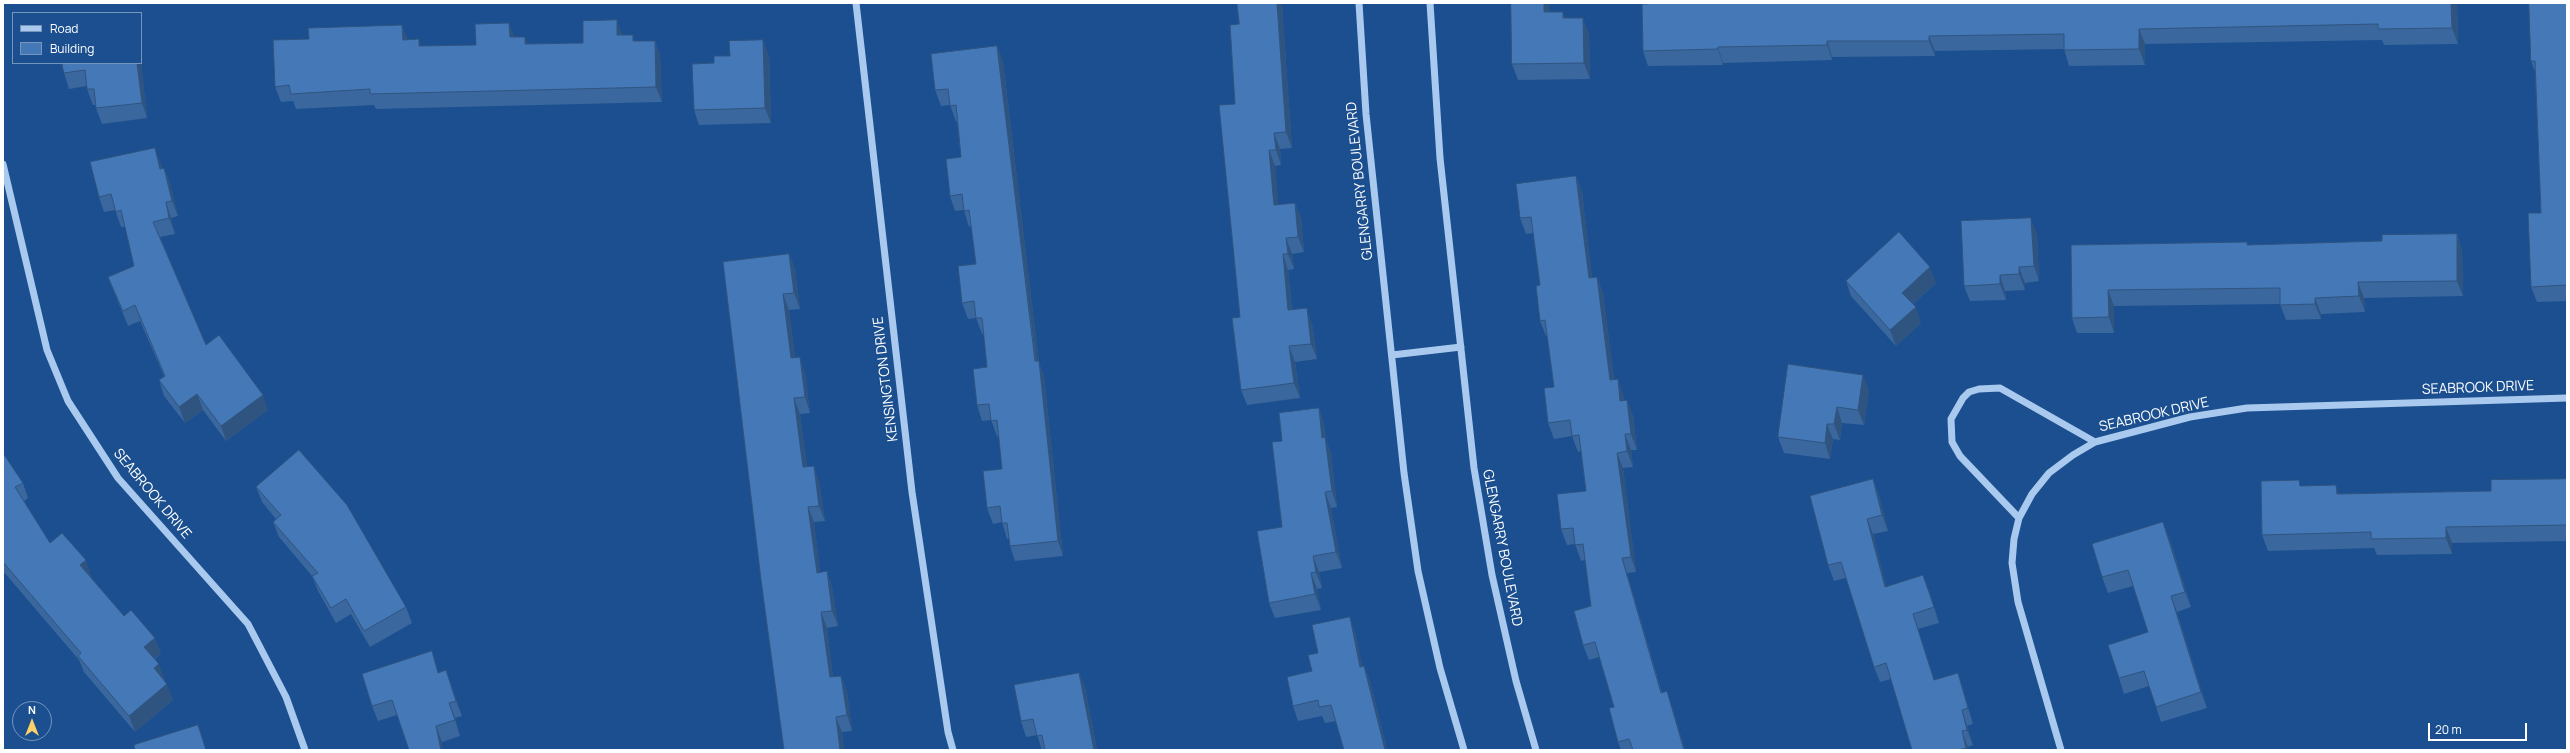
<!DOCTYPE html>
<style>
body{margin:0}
#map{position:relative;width:2570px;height:753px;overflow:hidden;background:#1b4f8f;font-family:Manrope,sans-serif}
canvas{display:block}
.frame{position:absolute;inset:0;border:4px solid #fff;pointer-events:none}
.legend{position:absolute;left:12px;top:12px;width:130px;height:52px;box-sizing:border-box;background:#1b4f8f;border:1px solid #7695bc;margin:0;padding:5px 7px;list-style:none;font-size:12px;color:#fff}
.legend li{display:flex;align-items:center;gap:8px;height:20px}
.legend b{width:20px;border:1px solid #7695bc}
.north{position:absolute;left:12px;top:701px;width:40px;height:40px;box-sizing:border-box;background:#1b4f8f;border:1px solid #7695bc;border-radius:50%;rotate:0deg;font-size:11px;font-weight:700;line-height:16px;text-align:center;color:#fff}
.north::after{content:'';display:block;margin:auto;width:14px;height:18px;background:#ffd166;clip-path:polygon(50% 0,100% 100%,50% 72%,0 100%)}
.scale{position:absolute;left:2428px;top:723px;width:99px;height:18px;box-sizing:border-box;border:2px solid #fff;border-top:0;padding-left:5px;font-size:12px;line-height:14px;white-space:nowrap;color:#fff;-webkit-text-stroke:3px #1b4f8f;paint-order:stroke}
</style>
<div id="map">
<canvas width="2570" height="753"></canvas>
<div class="frame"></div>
<ul class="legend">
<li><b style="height:5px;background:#a9c9ee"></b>Road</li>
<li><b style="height:11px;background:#4478b7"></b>Building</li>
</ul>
<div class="north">N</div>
<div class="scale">20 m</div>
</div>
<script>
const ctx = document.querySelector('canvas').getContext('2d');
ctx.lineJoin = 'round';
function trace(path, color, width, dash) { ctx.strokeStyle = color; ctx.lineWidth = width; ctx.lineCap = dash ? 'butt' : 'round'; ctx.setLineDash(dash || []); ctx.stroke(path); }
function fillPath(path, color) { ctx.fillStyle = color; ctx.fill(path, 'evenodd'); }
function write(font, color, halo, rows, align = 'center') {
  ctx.font = font + ' Manrope,sans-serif'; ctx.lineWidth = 3; ctx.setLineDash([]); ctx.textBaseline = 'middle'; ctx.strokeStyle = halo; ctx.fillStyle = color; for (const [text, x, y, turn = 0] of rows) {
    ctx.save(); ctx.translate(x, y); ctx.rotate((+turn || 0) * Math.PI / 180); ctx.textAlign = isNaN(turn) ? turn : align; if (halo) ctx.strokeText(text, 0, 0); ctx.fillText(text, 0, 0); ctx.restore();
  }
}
trace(new Path2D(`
 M 856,3 L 912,492 L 948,732 L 953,750
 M 1359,3 L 1366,114 L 1404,473 L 1418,571 L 1440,668 L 1464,750
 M 1430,3 L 1440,158 L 1474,468 L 1492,575 L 1516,681 L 1536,750
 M 3,164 L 47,350 L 68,401 L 118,478 L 248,624 L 286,697 L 305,750
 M 1392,355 L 1461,347
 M 2019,518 L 1960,456 L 1952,442 L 1951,419 L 1963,398 L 1969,392 L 1979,389 L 2000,388 L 2095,442
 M 2061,750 L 2018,602 L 2012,563 L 2014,539 L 2019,518 L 2032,494 L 2049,473 L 2073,455 L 2095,442 L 2190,417 L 2247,408 L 2567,398`), '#a9c9ee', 7);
fillPath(new Path2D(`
 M 1277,3 L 1281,3 L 1282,6 L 1292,148 L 1280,149 L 1281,165 L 1275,166 L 1278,205 L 1295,203 L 1301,218 L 1304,252 L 1292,254 L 1294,269 L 1288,270 L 1292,310 L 1312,324 L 1317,359 L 1295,362 L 1300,398 L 1247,405 L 1241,390 L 1240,317 L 1235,104 L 1239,24 Z
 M 1511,3 L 1548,3 L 1549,5 L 1549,12 L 1563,12 L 1565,18 L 1589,33 L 1590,79 L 1518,80 L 1512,64 Z
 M 2457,3 L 2458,44 L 2384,45 L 2382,40 L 2145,44 L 2145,65 L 2069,66 L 2064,49 L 1935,51 L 1935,56 L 1832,57 L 1832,60 L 1723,63 L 1723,65 L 1648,66 L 1643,51 L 1647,4 Z
 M 2567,3 L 2567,301 L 2537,302 L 2531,287 L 2541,213 L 2535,72 L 2531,61 Z
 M 622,35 L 635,41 L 655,41 L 660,56 L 662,102 L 376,109 L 374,105 L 296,109 L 293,101 L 281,102 L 275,87 L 408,39 L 421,46 L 476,45 L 515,37 L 528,44 L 583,43 Z
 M 997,46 L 1003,62 L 1039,363 L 1044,377 L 1063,556 L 1015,561 L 1010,546 L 1009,539 L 1007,539 L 1002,522 L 993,524 L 987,508 L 1002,469 L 999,436 L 997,436 L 991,420 L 982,421 L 977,405 L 987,367 L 984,334 L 982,334 L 976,318 L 968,319 L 962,303 L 976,264 L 971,226 L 969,227 L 964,210 L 955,211 L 950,196 L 961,157 L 957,121 L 956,122 L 950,105 L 941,106 L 935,90 Z
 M 769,55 L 771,123 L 699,125 L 694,110 L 714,63 Z
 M 141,63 L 147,118 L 102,124 L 96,108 L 96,105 L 93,105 L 87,89 L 87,86 L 69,89 L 64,73 Z
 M 161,163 L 162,169 L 164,168 L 170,184 L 178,216 L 171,218 L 175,234 L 160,237 L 206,345 L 268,410 L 226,441 L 203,410 L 185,423 L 164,396 L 159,380 L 164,376 L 140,321 L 128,326 L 114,292 L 108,277 L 134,266 L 125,227 L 121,227 L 115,210 L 104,212 L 99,197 Z
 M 1576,176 L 1582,192 L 1592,278 L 1597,277 L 1603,293 L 1614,379 L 1623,394 L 1624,400 L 1627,400 L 1633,416 L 1637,450 L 1631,450 L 1633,467 L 1623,468 L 1636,572 L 1627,573 L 1662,693 L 1672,707 L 1685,750 L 1621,750 L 1618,742 L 1614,707 L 1599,657 L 1589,660 L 1583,645 L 1591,606 L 1585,560 L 1581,561 L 1575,544 L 1567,545 L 1561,529 L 1586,491 L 1581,451 L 1578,452 L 1572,436 L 1554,439 L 1548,423 L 1554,387 L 1547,336 L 1546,336 L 1540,321 L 1540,285 L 1533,233 L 1526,234 L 1520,218 Z
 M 2037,234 L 2039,281 L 2025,283 L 2025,290 L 2005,291 L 2006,300 L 1970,301 L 1964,286 Z
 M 2457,234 L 2462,250 L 2463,296 L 2364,298 L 2365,312 L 2321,314 L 2321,319 L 2286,320 L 2280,304 L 2114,306 L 2114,333 L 2077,333 L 2072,318 L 2071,245 L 2247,242 L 2248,245 L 2382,241 Z
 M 789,254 L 795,269 L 800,309 L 789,310 L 795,358 L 805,373 L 810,413 L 800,414 L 807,467 L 819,481 L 825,521 L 814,522 L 820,572 L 827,571 L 832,587 L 838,626 L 827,628 L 833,677 L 841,676 L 847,692 L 852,731 L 842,732 L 844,750 L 784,750 L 723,262 Z
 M 1846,281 L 1936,283 L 1913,304 L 1921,323 L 1896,346 L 1851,296 Z
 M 1869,390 L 1864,425 L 1842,423 L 1840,440 L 1833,439 L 1830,459 L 1784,453 L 1778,437 Z
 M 1319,408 L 1324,424 L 1326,440 L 1331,453 L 1337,507 L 1331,508 L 1342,568 L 1319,572 L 1322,588 L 1317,589 L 1321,610 L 1275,618 L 1269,603 L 1282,527 L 1282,441 Z
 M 3,453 L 23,483 L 28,498 L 24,501 L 50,543 L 91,576 L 90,577 L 124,616 L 161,653 L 155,659 L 165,680 L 164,680 L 173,700 L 135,732 L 84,672 L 79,660 L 3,571 Z
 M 1873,479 L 1879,495 L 1888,531 L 1873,534 L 1886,586 L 1929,590 L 1939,623 L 1918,629 L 1934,680 L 1963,689 L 1973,724 L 1967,726 L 1973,745 L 1968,747 L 1968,750 L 1912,750 L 1891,679 L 1880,682 L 1874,667 L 1846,578 L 1834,581 L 1828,565 Z
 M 2567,480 L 2567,541 L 2452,543 L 2452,554 L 2377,555 L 2374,548 L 2268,551 L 2262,535 L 2302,486 L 2340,494 L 2491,491 Z
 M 256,487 L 406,607 L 412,623 L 370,647 L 351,614 L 336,623 L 318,591 L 312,576 L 279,537 L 273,522 L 276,519 L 262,502 Z
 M 2169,537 L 2191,607 L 2177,612 L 2207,708 L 2161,722 L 2149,686 L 2124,694 L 2119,678 L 2148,632 L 2133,586 L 2108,593 L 2102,577 Z
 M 1355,632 L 1362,666 L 1364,666 L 1370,681 L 1387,750 L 1344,750 L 1336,721 L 1325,723 L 1322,716 L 1298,721 L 1293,706 L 1312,671 L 1318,653 Z
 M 446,670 L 462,716 L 455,718 L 460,736 L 442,742 L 397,715 L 378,721 L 372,706 L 439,673 Z
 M 1079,673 L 1085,688 L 1097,750 L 1042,750 L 1037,735 L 1026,737 L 1021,721 Z`), '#3a679d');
fillPath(new Path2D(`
 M 1277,3 L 1281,3 L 1282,6 L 1292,148 L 1286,132 Z
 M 1544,3 L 1548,3 L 1549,5 L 1550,27 L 1544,12 Z
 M 2451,3 L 2457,3 L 2458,44 L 2452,28 Z
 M 1563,12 L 1569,27 L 1563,18 Z
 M 1583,18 L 1589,33 L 1590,79 L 1584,63 Z
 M 617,20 L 623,36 L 617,35 Z
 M 509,23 L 515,38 L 510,37 Z
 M 402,25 L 408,40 L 403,40 Z
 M 2139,29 L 2145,44 L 2145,65 L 2139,49 Z
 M 1929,36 L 1935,51 L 1935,56 L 1929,41 Z
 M 525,37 L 531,52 L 525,44 Z
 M 419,39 L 424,55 L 419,46 Z
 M 763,40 L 769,55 L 771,123 L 765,108 Z
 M 655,41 L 660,56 L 662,102 L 656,87 Z
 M 1827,41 L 1832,57 L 1832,60 L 1827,45 Z
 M 997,46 L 1003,62 L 1039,363 L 1044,377 L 1063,556 L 1058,541 Z
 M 1718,47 L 1723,63 L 1723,65 L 1718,49 Z
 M 141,62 L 147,118 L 142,103 L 137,63 L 141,63 Z
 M 1274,133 L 1280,149 L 1281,165 L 1276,150 Z
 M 155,148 L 161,163 L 166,185 L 160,169 Z
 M 1269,150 L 1275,166 L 1280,221 L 1274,205 Z
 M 164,168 L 170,184 L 178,216 L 172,201 Z
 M 1576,176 L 1582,192 L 1594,294 L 1589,278 Z
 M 166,202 L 171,218 L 175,234 L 169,218 Z
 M 1295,203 L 1301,218 L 1304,252 L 1298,237 Z
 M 2031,218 L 2037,234 L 2039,281 L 2034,266 Z
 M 2457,234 L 2462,250 L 2463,296 L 2457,281 Z
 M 1286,238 L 1292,254 L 1294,269 L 1288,254 Z
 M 789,254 L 795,269 L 800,309 L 794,293 Z
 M 1283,254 L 1288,270 L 1293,326 L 1288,310 Z
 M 1930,267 L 1936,283 L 1908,308 L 1902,293 Z
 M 2019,267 L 2025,283 L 2025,290 L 2019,274 Z
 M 2000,275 L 2005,291 L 2006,300 L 2000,284 Z
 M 1597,277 L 1603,293 L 1616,395 L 1610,380 Z
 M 2358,282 L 2364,298 L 2365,312 L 2359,296 Z
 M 2108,290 L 2114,306 L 2114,333 L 2109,317 Z
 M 783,294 L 789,310 L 797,374 L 791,358 Z
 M 2315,298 L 2321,314 L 2321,319 L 2315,304 Z
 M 1916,307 L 1921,323 L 1896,346 L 1890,330 Z
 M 1307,308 L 1312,324 L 1317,359 L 1311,344 Z
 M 1289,346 L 1295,362 L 1300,398 L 1294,383 Z
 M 800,357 L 805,373 L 810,413 L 805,397 Z
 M 1863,375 L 1869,390 L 1864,425 L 1858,410 Z
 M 1618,379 L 1623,394 L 1626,416 L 1620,401 Z
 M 197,394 L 203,410 L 185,423 L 179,407 Z
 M 263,395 L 268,410 L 226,441 L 221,426 Z
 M 794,398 L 800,414 L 809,483 L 803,467 Z
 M 1627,400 L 1633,416 L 1637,450 L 1631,434 Z
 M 1837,407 L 1842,423 L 1840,440 L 1834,424 Z
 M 1319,408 L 1324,424 L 1326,440 L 1331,453 L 1337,507 L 1332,491 L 1322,438 Z
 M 1827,424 L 1833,439 L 1830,459 L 1825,443 Z
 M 1625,434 L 1631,450 L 1633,467 L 1627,451 Z
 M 1617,453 L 1623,468 L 1636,572 L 1631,557 Z
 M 814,466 L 819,481 L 825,521 L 819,506 Z
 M 1873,479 L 1879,495 L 1888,531 L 1882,515 Z
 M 2336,485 L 2342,501 L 2337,494 Z
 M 1325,492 L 1331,508 L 1342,568 L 1336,552 Z
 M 808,507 L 814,522 L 822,588 L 817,573 Z
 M 1867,519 L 1873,534 L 1890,602 L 1885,587 Z
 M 2163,522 L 2169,537 L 2191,607 L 2185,592 Z
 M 2446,527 L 2452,543 L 2452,554 L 2446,538 Z
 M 1313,556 L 1319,572 L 1322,588 L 1316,572 Z
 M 1622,558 L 1627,573 L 1666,709 L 1661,693 Z
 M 86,560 L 91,576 L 86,580 L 80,565 Z
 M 827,571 L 832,587 L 838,626 L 832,611 Z
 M 1311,573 L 1317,589 L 1321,610 L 1315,594 Z
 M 1923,575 L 1929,590 L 1939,623 L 1934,607 Z
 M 2171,596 L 2177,612 L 2207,708 L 2201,692 Z
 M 821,612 L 827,628 L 835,693 L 830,677 Z
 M 1350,617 L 1355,632 L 1366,682 L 1360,667 Z
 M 155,638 L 161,653 L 150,663 L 144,647 Z
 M 159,664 L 165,680 L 160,684 L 154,668 Z
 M 1364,666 L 1370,681 L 1387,750 L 1385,750 Z
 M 446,670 L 452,686 L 462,716 L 456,701 Z
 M 1079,673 L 1085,688 L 1097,750 L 1094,750 Z
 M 1958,673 L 1963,689 L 1973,724 L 1968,708 Z
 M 841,676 L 847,692 L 852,731 L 847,715 Z
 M 167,684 L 173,700 L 135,732 L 129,716 Z
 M 1667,691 L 1672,707 L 1685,750 L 1684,750 Z
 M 449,703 L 455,718 L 460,736 L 455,720 Z
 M 1962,710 L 1967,726 L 1973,745 L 1967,730 Z
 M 836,717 L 842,732 L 844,750 L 840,750 Z
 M 436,726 L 442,742 L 443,750 L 441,750 Z
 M 1962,731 L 1968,747 L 1968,750 L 1967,750 L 1966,748 Z`), '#305480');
const building = new Path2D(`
 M 1237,3 L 1277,3 L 1286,132 L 1274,133 L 1276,150 L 1269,150 L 1274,205 L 1295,203 L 1298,237 L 1286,238 L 1288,254 L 1283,254 L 1288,310 L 1307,308 L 1311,344 L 1289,346 L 1294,383 L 1241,390 L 1232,318 L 1240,317 L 1219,105 L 1235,104 L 1230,25 L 1239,24 Z
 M 1511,3 L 1544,3 L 1544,12 L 1563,12 L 1563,18 L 1583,18 L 1584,63 L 1512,64 Z
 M 1647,3 L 2451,3 L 2452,28 L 2378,29 L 2378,24 L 2139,29 L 2139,49 L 2064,50 L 2064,34 L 1929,36 L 1929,41 L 1827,41 L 1827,45 L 1718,47 L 1718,49 L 1643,51 L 1642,4 L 1647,4 Z
 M 2529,3 L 2567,3 L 2567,285 L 2531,287 L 2528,213 L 2541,213 L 2535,61 L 2531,61 Z
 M 617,20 L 617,35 L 633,35 L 633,41 L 655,41 L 656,87 L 370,94 L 370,89 L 291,94 L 289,85 L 275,87 L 273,40 L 309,39 L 308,28 L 402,25 L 403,40 L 419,39 L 419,46 L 476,45 L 475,24 L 509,23 L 510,37 L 525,37 L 525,44 L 583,43 L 583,21 Z
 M 763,40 L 765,108 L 694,110 L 692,64 L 714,63 L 714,56 L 730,56 L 729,41 Z
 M 997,46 L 1035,361 L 1039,361 L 1058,541 L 1010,546 L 1007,523 L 1002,523 L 1000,506 L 987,508 L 983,471 L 1002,469 L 997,420 L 991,421 L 989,404 L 977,405 L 973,369 L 987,367 L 982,318 L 976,318 L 974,301 L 962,303 L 958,266 L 976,264 L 969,210 L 964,211 L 962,194 L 950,196 L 946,159 L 961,157 L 956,105 L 950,106 L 948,89 L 935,90 L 931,54 Z
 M 62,63 L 137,63 L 142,103 L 96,108 L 94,89 L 87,89 L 85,70 L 64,73 Z
 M 155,148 L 160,169 L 164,168 L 172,201 L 166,202 L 169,218 L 153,222 L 206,345 L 219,335 L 263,395 L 221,426 L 197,394 L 179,407 L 159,380 L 165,376 L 135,305 L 123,311 L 108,277 L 134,266 L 121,210 L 116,212 L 111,194 L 99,197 L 90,162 Z
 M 1576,176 L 1589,278 L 1597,277 L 1610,380 L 1618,379 L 1620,401 L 1627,400 L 1631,434 L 1625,434 L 1627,451 L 1617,453 L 1631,557 L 1622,558 L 1661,693 L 1667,691 L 1684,750 L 1633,750 L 1629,739 L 1618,742 L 1609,708 L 1614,707 L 1595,642 L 1583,645 L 1574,611 L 1591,606 L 1583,544 L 1575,545 L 1573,528 L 1561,529 L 1557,494 L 1586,491 L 1579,435 L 1572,436 L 1570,420 L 1548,423 L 1544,388 L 1554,387 L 1545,320 L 1540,321 L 1536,286 L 1540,285 L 1531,217 L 1520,218 L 1516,184 Z
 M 2031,218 L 2034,266 L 2019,267 L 2019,274 L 2000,275 L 2000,284 L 1964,286 L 1961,221 Z
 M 1899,232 L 1930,267 L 1902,293 L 1916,307 L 1890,330 L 1846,281 Z
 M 2457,234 L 2457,281 L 2358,282 L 2359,296 L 2315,298 L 2315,304 L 2280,305 L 2280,288 L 2108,290 L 2109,317 L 2072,318 L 2071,245 L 2247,242 L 2247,245 L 2382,241 L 2382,235 Z
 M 789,254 L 794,293 L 783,294 L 791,358 L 800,357 L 805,397 L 794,398 L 803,467 L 814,466 L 819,506 L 808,507 L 817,573 L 827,571 L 832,611 L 821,612 L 830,677 L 841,676 L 847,715 L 836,717 L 840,750 L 784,750 L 761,580 L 723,262 Z
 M 1788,364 L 1863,375 L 1858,410 L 1837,407 L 1834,424 L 1827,424 L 1825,443 L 1778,437 Z
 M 1319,408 L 1322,438 L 1325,437 L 1332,491 L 1325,492 L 1336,552 L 1313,556 L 1316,572 L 1311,573 L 1315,594 L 1269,603 L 1257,531 L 1282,527 L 1272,442 L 1282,441 L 1279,413 Z
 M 299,450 L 347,505 L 406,607 L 364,631 L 346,599 L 331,608 L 312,576 L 318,573 L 273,522 L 281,515 L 256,487 Z
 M 3,453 L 23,483 L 15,487 L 50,543 L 62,533 L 86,560 L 80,565 L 124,616 L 131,610 L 155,638 L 144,647 L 159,664 L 154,668 L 167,684 L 129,716 L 78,656 L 81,653 L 3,562 Z
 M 1873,479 L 1882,515 L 1867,519 L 1885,587 L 1923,575 L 1934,607 L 1913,614 L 1934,680 L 1958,673 L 1968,708 L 1962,710 L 1967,730 L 1962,731 L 1966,748 L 1959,750 L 1912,750 L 1886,663 L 1874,667 L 1841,562 L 1828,565 L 1810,496 Z
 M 2567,479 L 2567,525 L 2446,527 L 2446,538 L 2371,539 L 2371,532 L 2262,535 L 2261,481 L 2299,480 L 2300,486 L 2336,485 L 2337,494 L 2491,491 L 2491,480 Z
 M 2163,522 L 2185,592 L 2171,596 L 2201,692 L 2156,707 L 2144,671 L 2119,678 L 2108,645 L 2148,632 L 2128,570 L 2102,577 L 2092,544 Z
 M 1350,617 L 1360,667 L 1364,666 L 1385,750 L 1344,750 L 1331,705 L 1319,707 L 1318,700 L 1293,706 L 1287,677 L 1312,671 L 1308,655 L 1318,653 L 1312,625 Z
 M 432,651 L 438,673 L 446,670 L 456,701 L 449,703 L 455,720 L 436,726 L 441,750 L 409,750 L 392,700 L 372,706 L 362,674 Z
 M 1079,673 L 1094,750 L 1045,750 L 1042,735 L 1037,736 L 1033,719 L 1021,721 L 1014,685 Z
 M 198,725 L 206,750 L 135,750 L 134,745 Z`);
fillPath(building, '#4478b7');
trace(building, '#305480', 1);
write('14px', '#fff', '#1b4f8f', [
 ["GLENGARRY BOULEVARD",1360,181,-96],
 ["KENSINGTON DRIVE",886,379,-97],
 ["SEABROOK DRIVE",2478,388,-2],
 ["SEABROOK DRIVE",2154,415,-13],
 ["SEABROOK DRIVE",152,494,50],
 ["GLENGARRY BOULEVARD",1502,548,79]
]);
</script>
